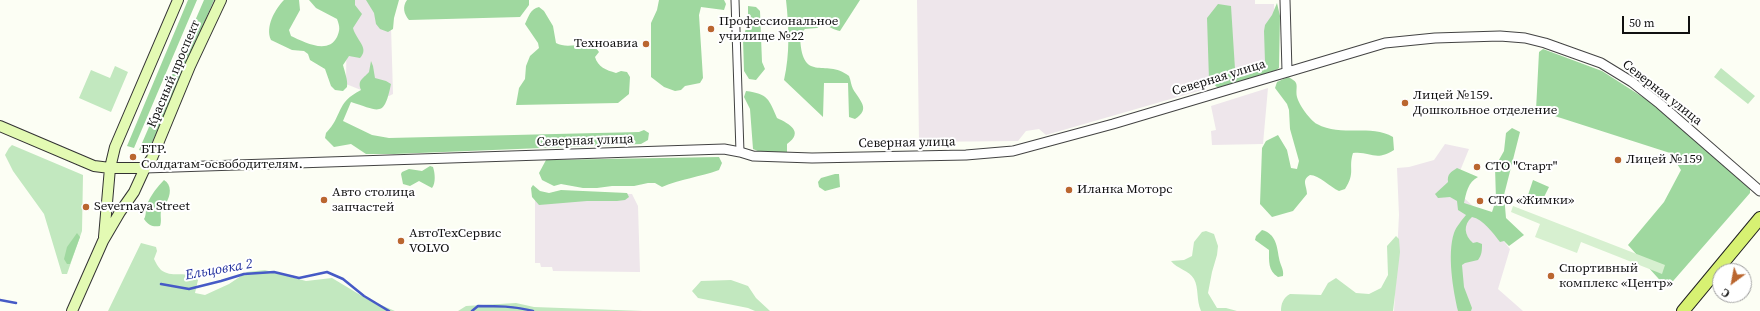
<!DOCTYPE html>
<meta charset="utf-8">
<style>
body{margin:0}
#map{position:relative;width:1760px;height:311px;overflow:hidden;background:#fcfef4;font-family:"Source Serif 4",serif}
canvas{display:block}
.north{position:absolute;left:1712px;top:263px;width:40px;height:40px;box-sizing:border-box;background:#fff;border:1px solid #9f9f9f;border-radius:50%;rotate:212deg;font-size:11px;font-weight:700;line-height:16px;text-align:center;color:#101010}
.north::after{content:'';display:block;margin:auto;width:14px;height:18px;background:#ba662f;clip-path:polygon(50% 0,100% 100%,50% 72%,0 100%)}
.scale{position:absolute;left:1622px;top:16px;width:68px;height:18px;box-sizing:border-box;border:2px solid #101010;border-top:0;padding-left:5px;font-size:12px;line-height:14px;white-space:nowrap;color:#101010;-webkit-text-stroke:3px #fff;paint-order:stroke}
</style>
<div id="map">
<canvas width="1760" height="311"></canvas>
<div class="north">С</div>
<div class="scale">50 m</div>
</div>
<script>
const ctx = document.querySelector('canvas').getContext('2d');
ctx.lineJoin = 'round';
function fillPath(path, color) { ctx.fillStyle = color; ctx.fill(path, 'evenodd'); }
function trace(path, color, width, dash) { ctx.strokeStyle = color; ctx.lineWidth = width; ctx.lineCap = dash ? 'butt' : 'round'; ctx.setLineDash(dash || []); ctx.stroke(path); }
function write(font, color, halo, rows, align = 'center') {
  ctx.font = font + ' "Source Serif 4",serif'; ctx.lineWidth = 4; ctx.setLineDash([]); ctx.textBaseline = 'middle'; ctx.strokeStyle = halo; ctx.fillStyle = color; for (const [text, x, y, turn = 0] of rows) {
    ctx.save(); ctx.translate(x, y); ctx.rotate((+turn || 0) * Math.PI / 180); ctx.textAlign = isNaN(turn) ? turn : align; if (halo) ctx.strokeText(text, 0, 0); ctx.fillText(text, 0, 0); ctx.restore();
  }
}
fillPath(new Path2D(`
 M 347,0 L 393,0 L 391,26 L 393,94 L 389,96 L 371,94 L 346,84 Z
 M 917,0 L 1255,0 L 1255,4 L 1274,4 L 1276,68 L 1207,85 L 1202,90 L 1046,135 L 1039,129 L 1026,131 L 1018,141 L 919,142 Z
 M 1268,88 L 1263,144 L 1212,145 L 1211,131 L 1216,130 L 1211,106 Z
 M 1445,144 L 1469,149 L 1453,188 L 1484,216 L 1510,249 L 1498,289 L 1523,311 L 1394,311 L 1399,215 L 1397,168 L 1409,167 L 1434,160 Z
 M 535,194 L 632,194 L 638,206 L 640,272 L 553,271 L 552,267 L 541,267 L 540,263 L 535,263 Z`), '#eee6eb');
fillPath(new Path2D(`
 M 115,66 L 128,72 L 111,112 L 79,98 L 91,70 L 110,78 Z
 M 1721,68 L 1755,96 L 1748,104 L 1714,77 Z
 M 12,145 L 83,175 L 82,231 L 67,274 L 62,274 L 44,214 L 13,171 L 5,155 L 9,148 Z
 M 1206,231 L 1214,234 L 1218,246 L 1217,255 L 1212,272 L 1208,293 L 1217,308 L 1226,308 L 1237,311 L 1201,311 C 1196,300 1199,288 1194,279 C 1189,270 1177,269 1171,261 L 1184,260 L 1192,256 L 1194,242 L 1202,232 Z
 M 1396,236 L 1399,239 L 1400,252 L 1393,311 L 1281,311 C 1281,304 1283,298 1290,294 L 1321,295 L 1328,283 L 1336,278 L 1356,293 L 1369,294 L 1381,288 L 1388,275 L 1387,246 Z
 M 141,243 L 156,247 L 157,251 L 154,259 C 156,263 158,267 161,270 C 172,279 188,269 198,280 L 195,293 L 205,295 L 229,284 L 247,272 L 265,270 L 306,281 L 332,278 L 367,299 L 395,311 L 108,311 Z
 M 731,280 L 748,286 L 756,298 L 770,311 L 755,311 L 748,308 L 698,298 L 692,291 L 701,281 Z
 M 516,303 L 534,307 L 643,311 L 458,311 L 466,306 Z`), '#c2e8bf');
fillPath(new Path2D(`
 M 188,0 L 197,0 L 134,148 L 127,146 Z
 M 204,0 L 214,0 L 148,152 L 139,150 Z
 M 284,0 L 299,0 L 300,10 L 289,30 L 291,36 C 304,42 328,55 337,37 C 340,30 340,27 337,19 L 316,8 L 309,0 L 355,0 L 355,5 L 362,14 L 353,28 C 356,40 370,48 360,58 L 349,56 L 343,65 C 345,73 348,80 347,87 L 343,91 L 335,90 L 331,86 L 325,69 L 310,60 L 308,54 L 304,51 L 292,50 L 271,40 C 265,27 275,9 284,0 Z
 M 366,0 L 399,0 L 394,18 L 393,29 L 388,32 L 380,29 L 376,24 L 374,13 Z
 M 407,0 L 529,0 L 529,5 L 520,17 L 409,20 C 404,14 402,7 407,0 Z
 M 659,0 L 724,0 L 726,4 L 724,10 L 701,7 L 699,15 L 703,78 L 700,83 L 685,86 L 681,90 L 675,91 L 664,87 L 651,77 L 651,23 L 657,10 Z
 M 786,0 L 860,0 L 840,31 C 834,30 829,26 822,25 L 817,28 L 805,29 L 800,34 C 801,86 825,57 849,76 C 851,81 851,85 853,89 C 860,101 871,109 855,119 L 849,117 L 848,83 L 824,83 L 823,117 L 784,80 C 790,54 789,27 786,0 Z
 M 1277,3 L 1280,16 L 1279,68 L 1271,74 L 1218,88 L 1209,80 L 1207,18 L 1218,4 L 1231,6 L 1235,69 L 1261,69 L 1265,62 L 1264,31 L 1265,25 L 1272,15 Z
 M 748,6 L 756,7 L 760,11 L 762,62 L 765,69 L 756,80 L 749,79 L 744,71 L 743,39 L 748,21 Z
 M 539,7 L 544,11 L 553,26 L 556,43 C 570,51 590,37 599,52 L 595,57 C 598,67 606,70 616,73 L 621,71 L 627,72 L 630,77 L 629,94 L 618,103 L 516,105 L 519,88 L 525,79 L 526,66 L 530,56 L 539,48 L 538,43 L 525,24 C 529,16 530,9 539,7 Z
 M 1543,49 L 1602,71 L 1652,103 L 1750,188 L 1750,193 L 1667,288 L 1628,245 L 1664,202 L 1681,170 L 1670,153 L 1536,110 L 1539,52 Z
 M 371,61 L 373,66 L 375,78 L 386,81 L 391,84 C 384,118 380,111 351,102 L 343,121 L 372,135 L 389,138 L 639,132 L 644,130 L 649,133 L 648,140 L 641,144 L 394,154 L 366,154 L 351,144 L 334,147 L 325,138 L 326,133 C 343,116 335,103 361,90 C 357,80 363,79 369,72 Z
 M 1288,77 C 1301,83 1295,86 1297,97 C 1299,105 1310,120 1317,124 C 1341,137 1371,124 1393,137 L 1394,150 C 1375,162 1371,151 1353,153 C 1348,169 1356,172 1345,189 L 1339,191 C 1330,187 1319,175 1310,175 C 1301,180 1307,186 1307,194 L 1293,211 L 1272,217 L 1260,204 L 1262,148 L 1266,141 L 1278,135 L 1287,150 L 1291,168 L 1297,169 L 1299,161 L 1290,129 L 1289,110 L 1287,104 L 1275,88 L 1277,82 Z
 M 746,91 C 768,94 769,99 777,118 C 790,124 804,132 787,144 L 787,153 L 765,154 L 753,149 L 750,109 L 744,97 Z
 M 1512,128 L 1520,132 L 1504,195 L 1506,218 L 1524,235 L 1509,246 L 1504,241 L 1500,242 C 1493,233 1483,219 1472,217 C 1463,225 1464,235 1473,243 L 1477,242 L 1482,244 C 1482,250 1482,255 1478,260 L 1465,263 L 1462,265 L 1464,287 L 1472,308 L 1471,311 L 1458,311 C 1453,290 1447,254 1454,233 C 1456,227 1462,220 1466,215 L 1458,210 L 1457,201 L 1450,197 L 1438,198 L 1435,194 L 1448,182 C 1447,174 1451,172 1457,168 L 1478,177 C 1468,182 1466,193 1464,203 L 1492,212 L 1496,200 L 1495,167 L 1504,151 L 1506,133 Z
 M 719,157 L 722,163 L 719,170 C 700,177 680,179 662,187 L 655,183 L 648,183 L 634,186 L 612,186 L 597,188 L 583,188 L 561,184 L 554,186 L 542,180 L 539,173 L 546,160 Z
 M 430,166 L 433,167 C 435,173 436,183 432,188 L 419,181 L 410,186 L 403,184 L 401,174 L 402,172 L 409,169 L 422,171 Z
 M 835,174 L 839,174 L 840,187 L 825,191 L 819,187 L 818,182 L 821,178 Z
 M 164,180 C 172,185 171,195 166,203 C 165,206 162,207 161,211 C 160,216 162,221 160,226 C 153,227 149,226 144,219 C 147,214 145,209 147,204 C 151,195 157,187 164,180 Z
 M 1533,180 L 1549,187 L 1540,205 L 1526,201 Z
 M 533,185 L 540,191 L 549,193 L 561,190 L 627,193 L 629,197 L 625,200 L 617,201 L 587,201 L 539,205 L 532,197 L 531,188 Z
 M 1262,230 C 1276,234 1277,246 1279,258 C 1280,265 1284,269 1283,276 L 1278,277 C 1268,271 1269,261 1269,250 L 1255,240 L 1256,236 Z
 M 77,233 L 80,237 L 70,264 L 67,264 L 64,259 L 67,247 Z`), '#9fd89f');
fillPath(new Path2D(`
 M 1513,206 L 1665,265 L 1662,274 L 1581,242 L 1577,253 L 1535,237 L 1540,224 L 1511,212 Z`), '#d7f0d0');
trace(new Path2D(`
 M 161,284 L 189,289 L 221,281 L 244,274 L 274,272 L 299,278 L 327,272 L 343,279 L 364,296 L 389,311
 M 0,300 L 16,303
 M 472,311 L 478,306 C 496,306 515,306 533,311`), '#465ac6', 2.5);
const minor = new Path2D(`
 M 735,0 L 740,152`);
const tertiary = new Path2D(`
 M 1285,0 L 1287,71
 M 145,168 L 724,149 L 740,152 L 753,156 L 812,158 L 966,155 L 1013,151 L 1113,124 L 1385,43 L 1435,38 L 1500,36 L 1525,38 L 1545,43 L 1601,63 L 1632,82 L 1660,104 L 1760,191`);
const secondary = new Path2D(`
 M 0,126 L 94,166 L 110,168 L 145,168
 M 104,237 L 110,168 L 115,147 L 178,0
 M 72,311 L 103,241 L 120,212 L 134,192 L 145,168 L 152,158 L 190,66 L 221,0`);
const primary = new Path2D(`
 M 1683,311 L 1760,218`);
trace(minor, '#434343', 9);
trace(tertiary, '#434343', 11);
trace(secondary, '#323232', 12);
trace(primary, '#212121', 14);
trace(minor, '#fff', 7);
trace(tertiary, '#fff', 9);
trace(secondary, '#e3fab3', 10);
trace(primary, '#d7f172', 12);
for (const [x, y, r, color] of [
 [711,29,4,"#ba662f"],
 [646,44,4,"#ba662f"],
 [1405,103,4,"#ba662f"],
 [133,157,4,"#ba662f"],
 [1618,160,4,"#ba662f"],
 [1477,167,4,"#ba662f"],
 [1069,190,4,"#ba662f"],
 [324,200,4,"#ba662f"],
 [1480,201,4,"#ba662f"],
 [86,207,4,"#ba662f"],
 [401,241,4,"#ba662f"],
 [1551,276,4,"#ba662f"]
]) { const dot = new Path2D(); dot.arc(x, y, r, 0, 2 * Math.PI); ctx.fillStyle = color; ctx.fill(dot); trace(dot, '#fff', 1.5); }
write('13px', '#101010', '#fff', [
 ["Профессиональное",719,22],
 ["училище №22",719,37],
 ["Техноавиа",638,44,"right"],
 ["Лицей №159.",1413,96],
 ["Дошкольное отделение",1413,111],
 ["БТР.",141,150],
 ["Солдатам-освободителям.",141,165],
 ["Лицей №159",1626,160],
 ["СТО \"Старт\"",1485,167],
 ["Иланка Моторс",1077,190],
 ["Авто столица",332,193],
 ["запчастей",332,208],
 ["СТО «Жимки»",1488,201],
 ["Severnaya Street",94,207],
 ["АвтоТехСервис",409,234],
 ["VOLVO",409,249],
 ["Спортивный",1559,269],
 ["комплекс «Центр»",1559,284]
], 'left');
write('13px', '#101010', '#fff', [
 ["Красный проспект",174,74,-67],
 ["Северная улица",1219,78,-17],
 ["Северная улица",1662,93,38],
 ["Северная улица",585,141,-2],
 ["Северная улица",907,143,-1]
]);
write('italic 14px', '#1f2e9d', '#fff', [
 ["Ельцовка 2",219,270,-10]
]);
</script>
